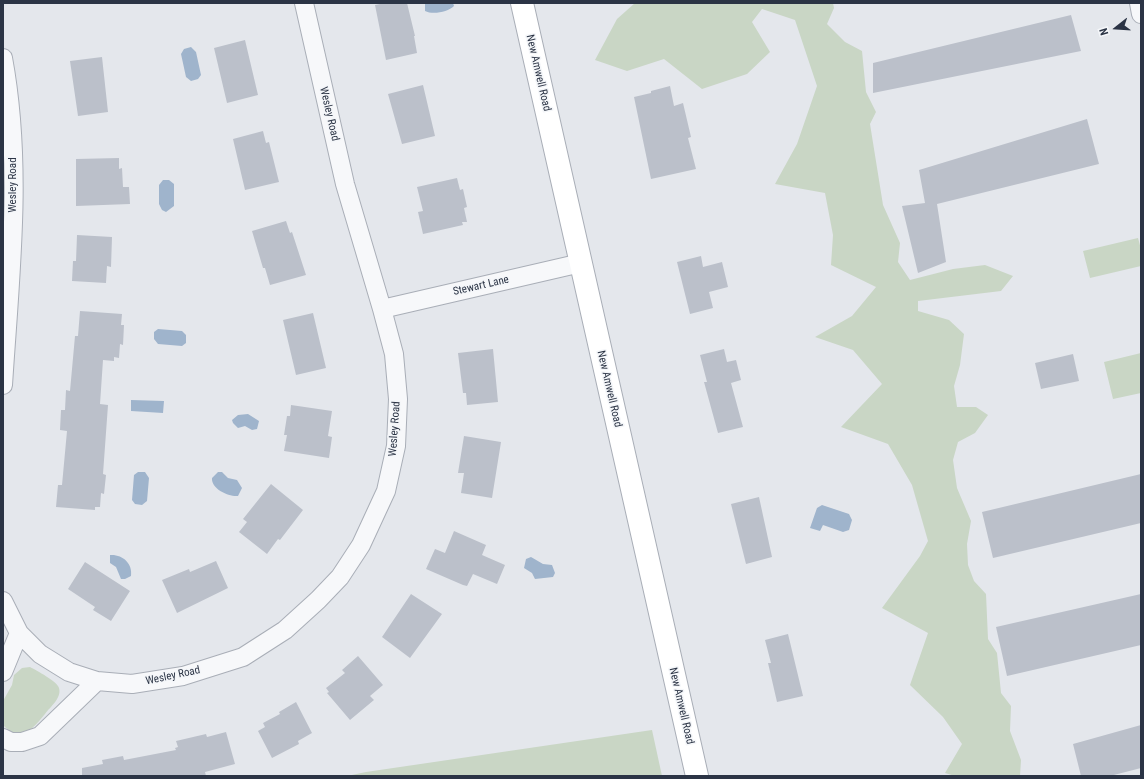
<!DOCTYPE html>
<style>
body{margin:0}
#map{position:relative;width:1144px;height:779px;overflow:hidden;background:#e4e7ec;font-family:"Roboto Condensed",sans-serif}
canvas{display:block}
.frame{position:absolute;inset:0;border:4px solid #2b3445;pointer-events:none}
.north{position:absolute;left:1096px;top:8px;width:40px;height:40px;-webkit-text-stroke:3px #f4f6f9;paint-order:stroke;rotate:253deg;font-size:11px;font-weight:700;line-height:16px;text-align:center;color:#2b3445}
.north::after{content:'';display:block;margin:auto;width:14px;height:18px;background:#2b3445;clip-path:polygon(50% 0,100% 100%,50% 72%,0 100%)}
</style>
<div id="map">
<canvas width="1144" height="779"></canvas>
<div class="frame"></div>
<div class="north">N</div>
</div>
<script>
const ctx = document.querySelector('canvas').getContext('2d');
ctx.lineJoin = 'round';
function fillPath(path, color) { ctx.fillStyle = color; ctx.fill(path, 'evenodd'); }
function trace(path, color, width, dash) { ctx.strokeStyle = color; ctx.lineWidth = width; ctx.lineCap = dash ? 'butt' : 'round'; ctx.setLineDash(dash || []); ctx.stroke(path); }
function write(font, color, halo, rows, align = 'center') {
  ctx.font = font + ' "Roboto Condensed",sans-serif'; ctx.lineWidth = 3; ctx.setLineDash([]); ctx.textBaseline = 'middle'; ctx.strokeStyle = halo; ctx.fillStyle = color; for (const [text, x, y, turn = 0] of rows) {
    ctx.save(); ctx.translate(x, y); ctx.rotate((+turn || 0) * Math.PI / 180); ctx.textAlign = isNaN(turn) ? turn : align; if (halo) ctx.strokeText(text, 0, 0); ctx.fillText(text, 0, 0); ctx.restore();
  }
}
fillPath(new Path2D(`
 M 635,3 L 833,3 L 834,8 L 827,24 L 845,42 L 862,51 L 866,92 L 876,112 L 870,124 L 883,205 L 900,243 L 898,262 L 910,280 L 953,269 L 985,265 L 1013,276 L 1001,291 L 918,301 L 918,311 L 949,320 L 964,334 L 960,365 L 954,386 L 957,407 L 976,407 L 988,415 L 975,433 L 958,442 L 953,460 L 957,488 L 971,521 L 967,544 L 968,565 L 974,581 L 986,594 L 988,639 L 997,653 L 1001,693 L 1011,706 L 1010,731 L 1021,760 L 1020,776 L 955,776 L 945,773 L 962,744 L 943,717 L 910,685 L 928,633 L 882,608 L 920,556 L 928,541 L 912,485 L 888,444 L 841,427 L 882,384 L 853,350 L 815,337 L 852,316 L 876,287 L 831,265 L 833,235 L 825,193 L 775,184 L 797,144 L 817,86 L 795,20 L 762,9 L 752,22 L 770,52 L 747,74 L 702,89 L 664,59 L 627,71 L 595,60 L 617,19 Z
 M 1138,238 L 1141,249 L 1141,266 L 1090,278 L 1083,251 Z
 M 1141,353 L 1141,393 L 1113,399 L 1104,362 Z
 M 30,667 C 36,670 58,682 59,688 C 62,698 50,707 45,714 C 32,730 21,743 3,725 L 3,701 L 12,685 L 14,675 L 22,668 Z
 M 652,730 L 662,776 L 347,776 L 366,772 Z`), '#c9d6c5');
fillPath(new Path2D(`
 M 425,3 L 453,3 L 454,6 C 448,12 433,15 425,11 Z
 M 191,47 L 196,52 L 201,75 L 198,79 L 191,81 L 186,77 L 181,54 L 184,49 Z
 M 163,180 L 169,180 L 174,184 L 174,206 L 166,212 L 162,210 L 159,204 L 159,185 Z
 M 158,329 L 182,331 L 186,335 L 186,343 L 182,346 L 158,344 L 154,339 L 154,332 Z
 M 131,400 L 164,401 L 163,413 L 131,411 Z
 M 248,414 L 259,421 L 257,429 L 252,430 L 245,426 L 238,428 L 233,423 L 232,420 L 238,415 Z
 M 138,472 L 145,472 L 149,478 L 147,501 L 142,505 L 135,504 L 132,500 L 134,475 Z
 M 218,472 L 222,472 L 228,478 L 237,480 L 242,488 L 238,496 C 229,497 211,489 212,478 Z
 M 822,505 L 849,514 L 852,520 L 849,530 L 843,532 L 823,525 L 820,531 L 810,528 L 817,508 Z
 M 110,555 C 122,554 133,563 131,576 L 125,579 L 121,579 L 116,567 L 110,563 Z
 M 531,557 L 543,564 L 552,565 L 555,573 L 553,577 L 535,579 L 532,573 L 524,568 L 526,559 Z`), '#9fb4cc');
fillPath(new Path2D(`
 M 385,3 L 407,3 L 415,36 L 414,36 L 417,53 L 386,60 L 375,5 Z
 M 1071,15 L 1081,51 L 873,93 L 873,63 Z
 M 245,40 L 258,95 L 227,103 L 214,48 Z
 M 102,57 L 108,112 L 78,116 L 70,61 Z
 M 423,85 L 435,136 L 402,144 L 388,94 Z
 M 670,86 L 674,106 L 683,103 L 691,137 L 688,138 L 696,169 L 651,179 L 634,97 L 651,93 L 651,91 Z
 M 1087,119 L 1099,164 L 937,204 L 946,262 L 918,273 L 902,206 L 925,203 L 919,170 Z
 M 263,131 L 266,143 L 269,142 L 279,182 L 245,190 L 233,139 Z
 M 119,158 L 119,169 L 122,168 L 123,187 L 129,187 L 130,204 L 76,206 L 76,159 Z
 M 457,178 L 460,190 L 463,189 L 467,207 L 464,208 L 467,222 L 462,222 L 463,225 L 423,234 L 418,212 L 423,211 L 417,187 Z
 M 286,221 L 290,233 L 292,232 L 306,275 L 270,285 L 265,268 L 263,268 L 252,231 Z
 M 77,235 L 112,237 L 111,267 L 107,266 L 106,283 L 72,281 L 73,261 L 76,261 Z
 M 701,256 L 703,267 L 722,262 L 728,287 L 709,292 L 713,308 L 690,314 L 677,262 Z
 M 80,311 L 122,314 L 121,325 L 124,325 L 123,345 L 120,344 L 119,358 L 114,357 L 114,361 L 103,360 L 100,404 L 108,405 L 103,474 L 106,475 L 104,494 L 101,493 L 100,507 L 95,507 L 95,510 L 56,507 L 58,485 L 62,485 L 67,431 L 60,430 L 61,410 L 65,410 L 66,390 L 70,391 L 75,336 L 78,336 Z
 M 313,313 L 326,368 L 296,375 L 283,320 Z
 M 493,349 L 498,402 L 467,405 L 466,393 L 463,393 L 458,353 Z
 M 724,349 L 727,362 L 736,360 L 741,380 L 731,383 L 743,427 L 718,433 L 704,382 L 707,382 L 700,355 Z
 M 1073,354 L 1079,381 L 1041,389 L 1035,363 Z
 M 291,405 L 332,411 L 328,436 L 332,437 L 329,458 L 284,451 L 287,435 L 284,435 L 287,416 L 290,416 Z
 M 464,436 L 501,442 L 492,498 L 461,493 L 464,473 L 458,473 Z
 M 1141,474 L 1141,523 L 993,558 L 982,512 Z
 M 271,484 L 303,510 L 280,540 L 278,539 L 267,554 L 239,532 L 247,522 L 243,519 Z
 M 759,497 L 772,557 L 746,564 L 731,504 Z
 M 454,531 L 486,545 L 482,555 L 505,565 L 497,584 L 473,574 L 467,586 L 463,585 L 426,569 L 435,549 L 445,553 Z
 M 216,561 L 228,588 L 177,613 L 162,580 L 189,569 L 190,572 Z
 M 85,562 L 130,591 L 111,621 L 93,610 L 95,607 L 68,589 Z
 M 411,594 L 442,614 L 410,658 L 382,637 Z
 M 1141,594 L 1141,645 L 1007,676 L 996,627 Z
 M 788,634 L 803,696 L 777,702 L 768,663 L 771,663 L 765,640 Z
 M 358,656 L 383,685 L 370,696 L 374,700 L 350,720 L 327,693 L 329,692 L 326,688 L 345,673 L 342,670 Z
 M 296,702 L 312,733 L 298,741 L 299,744 L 272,758 L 258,731 L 265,727 L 263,723 L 280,714 L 279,712 Z
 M 1141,725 L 1141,768 L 1110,776 L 1081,776 L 1073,744 Z
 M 226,732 L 235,764 L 205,772 L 206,776 L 82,776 L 82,768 L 103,764 L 102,760 L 123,756 L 124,760 L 176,750 L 175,748 L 178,747 L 176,741 L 206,734 L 207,737 Z`), '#bbc0ca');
const street = new Path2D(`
 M 1139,3 L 1141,14
 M 3,58 C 23,166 10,276 3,385
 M 382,309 L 581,263
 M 3,601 L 19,633 L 40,654 L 69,672 L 97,681 L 132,684 L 183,676 L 243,657 L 285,630 L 318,600 L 340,577 L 361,545 L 386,491 L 396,446 L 398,399 L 394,354 L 382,309 L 345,184 L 304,3
 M 3,672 L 19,633
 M 3,738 L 11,742 L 22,742 L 40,736 L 97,681`);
const secondary = new Path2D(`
 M 522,3 L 697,776`);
trace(street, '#a9aeb7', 20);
trace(secondary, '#a9aeb7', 24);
trace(street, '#f7f8fa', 18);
trace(secondary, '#fff', 22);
write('11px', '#2b3445', '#f4f6f9', [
 ["New Amwell Road",538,73,77],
 ["Wesley Road",329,114,77],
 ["Wesley Road",13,185,-90],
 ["Stewart Lane",481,286,-13],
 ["New Amwell Road",609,389,77],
 ["Wesley Road",395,429,-86],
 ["Wesley Road",173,676,-12],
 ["New Amwell Road",681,706,77]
]);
</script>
